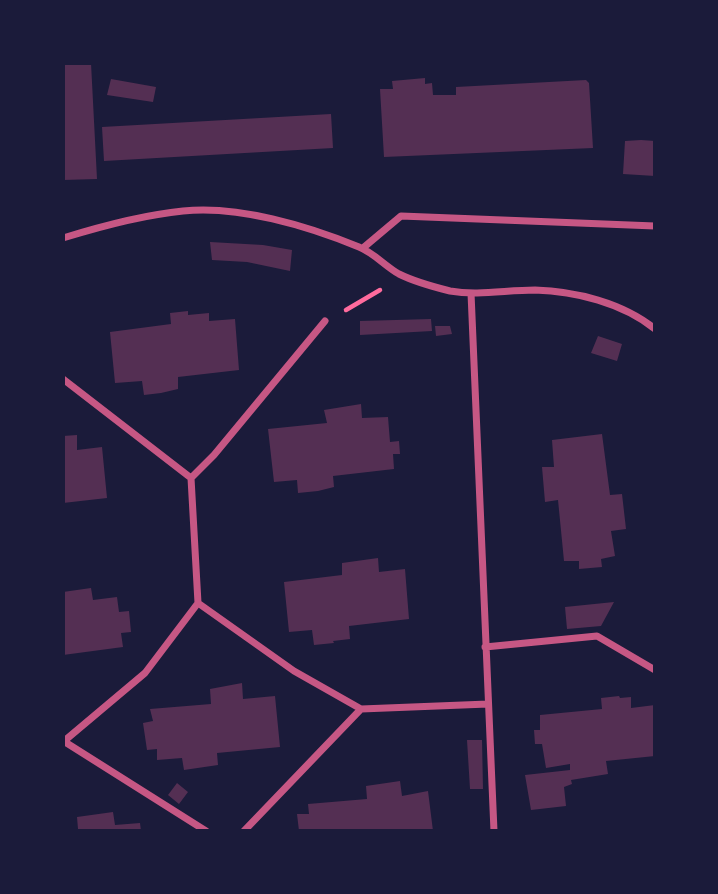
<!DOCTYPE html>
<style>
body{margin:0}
#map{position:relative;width:718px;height:894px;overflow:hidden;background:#1b1b3a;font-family:"Fira Sans",sans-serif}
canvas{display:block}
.frame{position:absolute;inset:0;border:65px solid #1b1b3a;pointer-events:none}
</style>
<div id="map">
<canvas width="718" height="894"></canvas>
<div class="frame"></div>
</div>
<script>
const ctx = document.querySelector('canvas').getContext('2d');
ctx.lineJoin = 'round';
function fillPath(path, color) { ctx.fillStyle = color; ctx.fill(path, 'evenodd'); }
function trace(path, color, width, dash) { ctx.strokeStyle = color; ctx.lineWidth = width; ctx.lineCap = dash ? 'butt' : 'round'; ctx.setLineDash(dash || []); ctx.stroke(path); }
fillPath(new Path2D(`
 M 63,63 L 91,63 L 97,179 L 63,180 Z
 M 425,78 L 425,84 L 432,83 L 433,95 L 456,95 L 456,87 L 586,80 L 589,83 L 593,148 L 384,157 L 380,89 L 393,89 L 392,81 Z
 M 111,79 L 156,87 L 153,102 L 107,95 Z
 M 331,114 L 333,148 L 104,161 L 102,127 Z
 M 641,140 L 655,141 L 655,176 L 623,174 L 625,141 Z
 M 210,242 L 263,245 L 292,250 L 290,271 L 247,262 L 212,260 Z
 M 188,311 L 188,315 L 209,313 L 209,321 L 235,319 L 239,370 L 178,377 L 178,389 L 161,393 L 144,395 L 142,381 L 115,383 L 110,332 L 171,324 L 170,313 Z
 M 431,319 L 432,331 L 360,335 L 360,321 Z
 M 435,326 L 450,326 L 452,334 L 436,336 Z
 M 598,336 L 622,344 L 617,361 L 591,353 Z
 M 361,404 L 362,418 L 388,417 L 390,442 L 399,441 L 400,454 L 393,454 L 394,469 L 333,476 L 334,487 L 318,491 L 298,493 L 297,480 L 274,482 L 268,429 L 327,423 L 324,410 Z
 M 602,434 L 610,495 L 622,494 L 626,529 L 611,531 L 615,556 L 601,559 L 602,567 L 579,569 L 579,561 L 564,561 L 558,500 L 545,502 L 542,467 L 554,467 L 552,440 Z
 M 77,435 L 77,450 L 102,447 L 107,498 L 63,503 L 63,436 Z
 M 378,558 L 379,572 L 405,569 L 409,619 L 349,626 L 350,639 L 333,641 L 334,643 L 314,645 L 312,630 L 289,632 L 284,582 L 342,575 L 342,563 Z
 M 91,588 L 93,600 L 117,597 L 119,612 L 129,611 L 131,632 L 121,633 L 123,647 L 63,655 L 63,592 Z
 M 614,602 L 601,626 L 567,629 L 565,607 Z
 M 242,683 L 243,699 L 275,696 L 280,747 L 217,753 L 218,765 L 184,770 L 182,758 L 157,760 L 157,749 L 147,750 L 143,723 L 153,721 L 150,709 L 211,704 L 210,689 Z
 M 619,696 L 620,698 L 631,697 L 631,708 L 655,705 L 655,756 L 606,761 L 608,774 L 571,780 L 572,784 L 564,787 L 566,806 L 531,810 L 525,775 L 570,770 L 570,764 L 546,768 L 542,744 L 535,744 L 534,730 L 540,730 L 540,715 L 602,709 L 601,698 Z
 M 467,740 L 482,740 L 483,789 L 470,789 Z
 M 400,781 L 402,796 L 428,791 L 433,831 L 299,831 L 297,814 L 309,814 L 308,804 L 367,799 L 366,786 Z
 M 177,783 L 188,792 L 179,804 L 168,795 Z
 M 113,812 L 115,825 L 140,823 L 141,831 L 73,831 L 78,829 L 77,817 Z`), '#542f53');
trace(new Path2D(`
 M 346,310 L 380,290`), '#ff6b9d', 4.5);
trace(new Path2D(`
 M 63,238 C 102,226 142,215 183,211 C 238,205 308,226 359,247 C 374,253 385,266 399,274 C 413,281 434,287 450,291 C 478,296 506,290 535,290 C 575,291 623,303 655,329
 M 363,248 L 401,216 L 655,226
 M 471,293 L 494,831
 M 63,379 L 191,478
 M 191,478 L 214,455 L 325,321
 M 191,478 L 198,603
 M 198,603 L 294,671 L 361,709
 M 485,647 L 597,636 L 655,670
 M 63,742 L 145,673 L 198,603
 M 65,742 L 206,831
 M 244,831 L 361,709 L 488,704`), '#c65784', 7);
</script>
